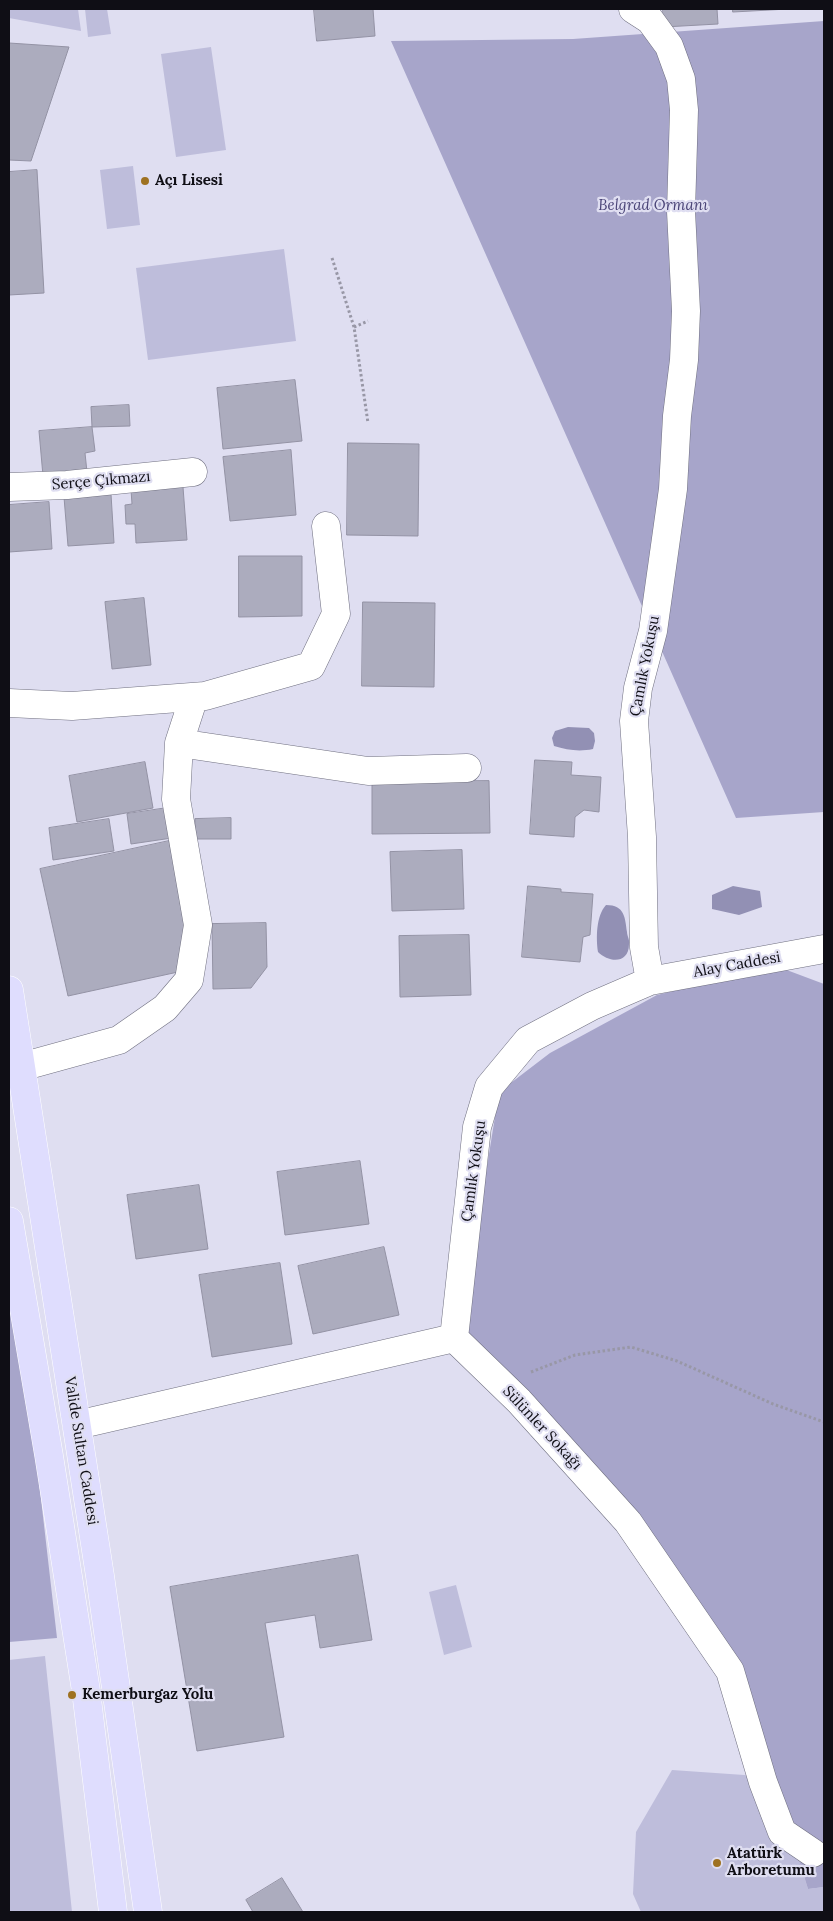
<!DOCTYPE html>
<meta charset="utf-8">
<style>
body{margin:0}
#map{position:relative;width:833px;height:1921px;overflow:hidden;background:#dfdef1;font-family:Lora,serif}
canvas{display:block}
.frame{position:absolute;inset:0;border:10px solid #0f0e15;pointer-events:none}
</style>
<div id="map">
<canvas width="833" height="1921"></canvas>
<div class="frame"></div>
</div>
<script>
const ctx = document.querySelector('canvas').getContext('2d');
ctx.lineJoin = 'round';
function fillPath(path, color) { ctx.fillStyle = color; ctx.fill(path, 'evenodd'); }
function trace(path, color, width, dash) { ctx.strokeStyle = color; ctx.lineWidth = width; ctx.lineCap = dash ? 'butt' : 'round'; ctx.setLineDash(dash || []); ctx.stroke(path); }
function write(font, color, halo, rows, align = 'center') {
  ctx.font = font + ' Lora,serif'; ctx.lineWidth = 4.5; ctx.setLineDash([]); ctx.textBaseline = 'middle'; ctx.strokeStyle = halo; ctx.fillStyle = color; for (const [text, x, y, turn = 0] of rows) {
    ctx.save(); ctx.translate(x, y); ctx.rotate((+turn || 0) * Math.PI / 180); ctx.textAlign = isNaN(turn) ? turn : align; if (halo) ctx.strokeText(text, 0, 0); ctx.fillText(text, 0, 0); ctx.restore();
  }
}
fillPath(new Path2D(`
 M 9,9 L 78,9 L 81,31 L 9,18 Z
 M 85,9 L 107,9 L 111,34 L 88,37 Z
 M 211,47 L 226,150 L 176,157 L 161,54 Z
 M 133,166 L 140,225 L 107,229 L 100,170 Z
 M 284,249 L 296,341 L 148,360 L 136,268 Z
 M 456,1585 L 472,1647 L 444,1655 L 429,1592 Z
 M 45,1656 L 72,1912 L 9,1912 L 9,1660 Z
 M 672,1770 L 773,1777 L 808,1889 L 824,1887 L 824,1912 L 641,1912 L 633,1894 L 636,1832 Z`), '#bebddb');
fillPath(new Path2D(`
 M 824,21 L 824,812 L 736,818 L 391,41 L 573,39 Z
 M 776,966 L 824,984 L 824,1887 L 808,1889 L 773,1777 L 730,1671 L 628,1522 L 454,1338 L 484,1185 L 499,1092 L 550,1053 L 657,995 Z
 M 9,1300 L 34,1438 L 57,1638 L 9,1642 Z`), '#a7a5ca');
fillPath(new Path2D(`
 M 568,727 L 589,728 L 594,733 L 595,741 L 593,749 C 579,752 567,750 554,746 L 552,738 L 555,731 Z
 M 733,886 L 760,891 L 762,907 L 739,915 L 712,909 L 712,895 Z
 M 606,905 C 625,905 625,918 627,932 C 627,936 630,940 629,944 C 629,964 609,963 598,952 C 596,938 596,916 606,905 Z`), '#9290b4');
const building = new Path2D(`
 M 314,9 L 373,9 L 375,36 L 317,41 Z
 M 663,9 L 717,9 L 718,24 L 664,27 Z
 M 733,9 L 788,9 L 733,12 Z
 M 9,43 L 69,47 L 31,161 L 9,160 Z
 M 37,170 L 44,293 L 9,295 L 9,172 Z
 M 295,380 L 302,441 L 223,449 L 217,388 Z
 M 129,405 L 130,426 L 92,427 L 91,407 Z
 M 92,427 L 95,451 L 85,453 L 87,472 L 43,476 L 39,431 Z
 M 348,443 L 419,444 L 418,536 L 347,535 Z
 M 291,450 L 296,515 L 230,521 L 223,457 Z
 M 183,487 L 187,540 L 136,543 L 135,524 L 126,524 L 125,505 L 132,504 L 131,490 Z
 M 111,494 L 114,543 L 68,546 L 64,497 Z
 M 49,502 L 52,549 L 9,552 L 9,505 Z
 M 239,556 L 302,556 L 302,616 L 239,617 Z
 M 144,598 L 151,665 L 112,669 L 105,602 Z
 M 363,602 L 435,603 L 434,687 L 362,686 Z
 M 535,760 L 572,762 L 571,775 L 601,777 L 599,812 L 584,810 L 575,817 L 574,837 L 530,834 Z
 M 145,762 L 153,808 L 77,822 L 69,776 Z
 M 489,781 L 490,833 L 372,834 L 372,782 Z
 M 167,808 L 172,838 L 131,844 L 127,814 Z
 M 231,818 L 231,839 L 195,839 L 195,819 Z
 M 109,819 L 114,851 L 53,860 L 49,828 Z
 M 169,841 L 191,934 L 178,972 L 68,996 L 40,869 Z
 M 462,850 L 464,909 L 392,911 L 390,852 Z
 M 528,886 L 561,889 L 561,892 L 593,894 L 590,935 L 583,937 L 580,962 L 522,957 Z
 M 266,923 L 267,967 L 251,988 L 213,989 L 212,924 Z
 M 469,935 L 471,995 L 400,997 L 399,936 Z
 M 360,1161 L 369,1224 L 285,1235 L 277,1172 Z
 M 199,1185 L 208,1249 L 136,1259 L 127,1195 Z
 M 384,1247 L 399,1315 L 313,1334 L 298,1266 Z
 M 280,1263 L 292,1344 L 212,1357 L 199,1275 Z
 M 358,1555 L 372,1640 L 320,1648 L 315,1615 L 265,1623 L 284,1737 L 197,1751 L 170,1587 Z
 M 282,1878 L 303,1912 L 253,1912 L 246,1900 Z`);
fillPath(building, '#acacbe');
trace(building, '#9392a4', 1);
const minor = new Path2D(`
 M 9,487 L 67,485 L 193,472
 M 9,703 L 72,706 L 205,696 L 311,666 L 336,614 L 326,526
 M 179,743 L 368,771 L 467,768
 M 650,981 L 824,949
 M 21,1067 L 119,1040 L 165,1008 L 189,980 L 198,925 L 176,799 L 179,743 L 194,697
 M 454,1338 L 477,1127 L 489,1087 L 528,1040 L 592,1006 L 650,981 L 644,947 L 642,837 L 634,721 L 638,688 L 653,631 L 673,489 L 677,416 L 684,360 L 686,311 L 681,211 L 684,110 L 681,79 L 669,46 L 650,20 L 633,9
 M 77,1425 L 454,1338 L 519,1401 L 628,1522 L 730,1671 L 763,1782 L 782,1832 L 813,1853`);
const primary = new Path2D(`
 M 9,990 L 100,1576 L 148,1912
 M 9,1221 L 49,1456 L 86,1691 L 113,1912`);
trace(minor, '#707080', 29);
trace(primary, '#fff', 29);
trace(new Path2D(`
 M 332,258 L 354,327 L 368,423
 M 354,327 L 368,321
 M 531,1372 L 575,1355 L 631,1347 L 677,1361 L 773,1404 L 824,1422`), '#9897a6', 3, [2.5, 2.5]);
trace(minor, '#fff', 28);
trace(primary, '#dfddfe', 28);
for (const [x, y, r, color] of [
 [145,181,5,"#9e7121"],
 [72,1695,5,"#9e7121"],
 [717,1863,5,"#9e7121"]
]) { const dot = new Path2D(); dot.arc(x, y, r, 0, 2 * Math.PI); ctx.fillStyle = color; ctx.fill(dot); trace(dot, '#dfdef1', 2); }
write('bold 15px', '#0f0e15', '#dfdef1', [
 ["Açı Lisesi",155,181],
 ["Kemerburgaz Yolu",82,1695],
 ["Atatürk",727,1854],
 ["Arboretumu",727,1871]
], 'left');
write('italic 15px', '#4a4477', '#dfdef1', [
 ["Belgrad Ormanı",653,206]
]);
write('15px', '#0f0e15', '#dfdef1', [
 ["Serçe Çıkmazı",101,481,-5],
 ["Çamlık Yokuşu",645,666,-79],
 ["Alay Caddesi",737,965,-10],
 ["Çamlık Yokuşu",474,1171,-82],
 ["Sülünler Sokağı",542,1428,47],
 ["Valide Sultan Caddesi",81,1451,81]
]);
</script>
